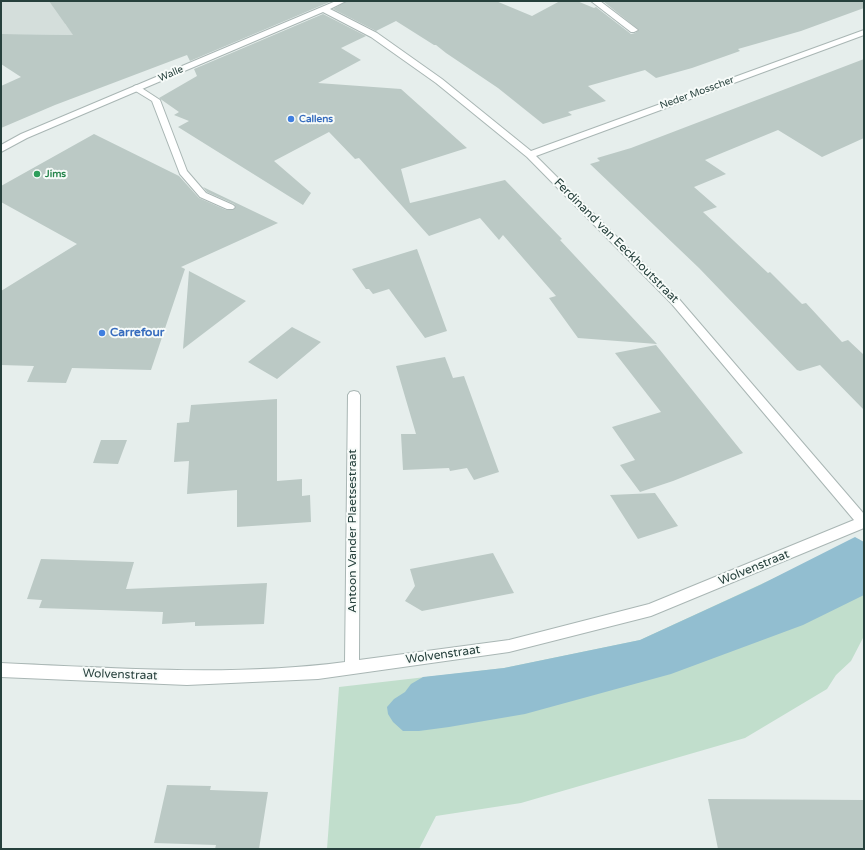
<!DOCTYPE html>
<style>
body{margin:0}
#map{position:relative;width:865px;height:850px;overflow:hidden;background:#e6eeec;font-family:"Varela Round",sans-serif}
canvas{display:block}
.frame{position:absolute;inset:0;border:2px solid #26403c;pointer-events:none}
</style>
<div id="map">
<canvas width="865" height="850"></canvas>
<div class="frame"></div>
</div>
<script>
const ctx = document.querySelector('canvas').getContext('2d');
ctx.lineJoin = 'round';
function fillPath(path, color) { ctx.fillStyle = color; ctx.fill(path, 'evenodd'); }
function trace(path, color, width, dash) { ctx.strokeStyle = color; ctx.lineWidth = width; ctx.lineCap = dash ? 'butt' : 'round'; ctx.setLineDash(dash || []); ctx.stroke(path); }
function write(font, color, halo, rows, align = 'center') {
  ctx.font = font + ' "Varela Round",sans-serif'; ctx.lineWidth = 4; ctx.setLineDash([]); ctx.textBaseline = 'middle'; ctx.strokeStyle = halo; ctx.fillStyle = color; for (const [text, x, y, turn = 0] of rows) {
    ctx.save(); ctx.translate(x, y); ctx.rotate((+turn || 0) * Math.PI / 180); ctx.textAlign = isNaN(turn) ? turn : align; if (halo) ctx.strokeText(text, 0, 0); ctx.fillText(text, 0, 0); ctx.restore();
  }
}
fillPath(new Path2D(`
 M 1,1 L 127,1 L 65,24 L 74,35 L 1,34 Z`), '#d4dedb');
fillPath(new Path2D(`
 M 859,539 L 864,550 L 864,636 L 851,661 L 836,675 L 827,689 L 745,738 L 521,803 L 436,816 L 419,849 L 327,849 L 339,687 L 504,668 L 640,640 Z`), '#c1decc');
fillPath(new Path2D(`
 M 855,537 L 864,542 L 864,595 L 803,625 L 671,674 L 525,714 L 449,727 L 419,731 L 403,731 L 393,722 L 388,714 L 387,707 L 394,699 L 405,692 L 411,684 L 423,677 L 504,668 L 640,640 L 760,585 Z`), '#92bed0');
fillPath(new Path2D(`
 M 49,1 L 332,1 L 190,61 L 187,55 L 55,105 L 1,128 L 1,86 L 21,77 L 1,64 L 1,34 L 73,35 Z
 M 347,1 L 496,1 L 532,16 L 560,1 L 577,1 L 594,8 L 596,7 L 631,34 L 635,33 L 639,30 L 604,2 L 607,1 L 864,1 L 864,8 L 801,31 L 738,49 L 740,51 L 692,68 L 656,78 L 645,70 L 588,86 L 606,101 L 568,112 L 572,115 L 543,124 L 498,88 L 446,53 L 436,45 L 434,45 L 396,21 L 376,31 L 333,9 Z
 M 323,14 L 366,36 L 341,48 L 361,60 L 318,83 L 401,89 L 467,148 L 401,169 L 410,203 L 505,180 L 562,239 L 560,240 L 657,344 L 578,338 L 549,298 L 556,296 L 503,235 L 499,240 L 480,218 L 429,236 L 359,158 L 355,159 L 329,132 L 274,161 L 311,193 L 303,205 L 178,127 L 189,121 L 174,115 L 179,112 L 159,98 L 197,76 L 194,69 Z
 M 864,59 L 864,138 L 822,157 L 778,130 L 705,160 L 726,174 L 694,187 L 717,207 L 703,212 L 717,225 L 768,273 L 770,272 L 802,304 L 806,303 L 842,342 L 848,340 L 864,355 L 864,410 L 820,365 L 800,371 L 797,370 L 699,268 L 590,164 L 600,161 L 597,158 L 631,148 Z
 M 94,134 L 179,176 L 199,198 L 226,210 L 233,210 L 236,207 L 234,204 L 207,192 L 203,187 L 278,223 L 181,267 L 185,269 L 151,370 L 72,368 L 66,383 L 27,382 L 34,366 L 1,365 L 1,291 L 77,244 L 1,202 L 1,186 Z
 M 417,249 L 447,331 L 425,338 L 389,289 L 373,294 L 369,289 L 366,289 L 352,269 Z
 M 189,271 L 246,301 L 183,349 Z
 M 292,327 L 321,342 L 277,379 L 248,362 Z
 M 656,345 L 743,453 L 673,481 L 640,492 L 620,465 L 635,460 L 612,427 L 661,412 L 615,353 Z
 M 445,357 L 453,378 L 464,376 L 499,472 L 474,480 L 467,468 L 450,471 L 449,468 L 403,470 L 401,434 L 416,434 L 396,366 Z
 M 277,399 L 277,481 L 302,479 L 302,496 L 310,495 L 311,522 L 237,527 L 237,490 L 187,494 L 189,461 L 174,462 L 177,423 L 189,422 L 191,405 Z
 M 101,440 L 127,440 L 118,464 L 93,463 Z
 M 655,493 L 678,526 L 638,539 L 610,495 Z
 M 493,553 L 514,593 L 422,611 L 405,601 L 415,586 L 410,569 Z
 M 41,559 L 134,562 L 126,589 L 267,583 L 264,624 L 195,626 L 195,622 L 162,624 L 163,612 L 39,608 L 42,600 L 27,599 Z
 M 167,785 L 211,786 L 210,790 L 268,792 L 259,849 L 215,849 L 216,845 L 154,843 Z
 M 708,799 L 864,800 L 864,849 L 718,849 Z`), '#bbc9c5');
const lane = new Path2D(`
 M 591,1 L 600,1 L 638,30 L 634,32 L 631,32 Z
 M 137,85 L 160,100 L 187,171 L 206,193 L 233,205 L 235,207 L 233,209 L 227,209 L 200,197 L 180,174 L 152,101 L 134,90 L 133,88 L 134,86 Z`);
const street = new Path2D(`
 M 336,1 L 346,1 L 330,9 L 377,33 L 442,79 L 531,151 L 864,30 L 864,35 L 536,156 L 679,299 L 864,514 L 864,528 L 651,616 L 509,652 L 318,679 L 187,685 L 1,677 L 1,663 C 115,668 231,677 345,662 L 348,395 L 350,392 L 354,391 L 358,392 L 360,395 L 359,660 L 509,640 L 649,604 L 854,520 L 671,303 L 527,157 L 436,83 L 371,37 L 323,12 L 27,138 L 1,152 L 1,145 L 21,134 Z`);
trace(lane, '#a9b6b4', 2);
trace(street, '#a9b6b4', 2);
fillPath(lane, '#fff');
fillPath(street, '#fff');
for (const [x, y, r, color] of [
 [291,119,4,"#3f7fe0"],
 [37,174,4,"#2e9e5b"],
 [102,333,4,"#3f7fe0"]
]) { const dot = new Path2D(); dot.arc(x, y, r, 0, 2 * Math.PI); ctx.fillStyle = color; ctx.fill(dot); trace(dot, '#f7fbf9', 1.5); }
write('10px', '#26403c', '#f7fbf9', [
 ["Walle",171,74,-23],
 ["Neder Mosscher",697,93,-20]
]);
write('bold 10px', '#366cbe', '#f7fbf9', [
 ["Callens",299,119]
], 'left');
write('bold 10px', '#27864d', '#f7fbf9', [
 ["Jims",45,174]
], 'left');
write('12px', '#26403c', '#f7fbf9', [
 ["Ferdinand van Eeckhoutstraat",616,241,45],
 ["Antoon Vander Plaetsestraat",353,531,-90],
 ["Wolvenstraat",754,568,-22],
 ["Wolvenstraat",443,655,-8],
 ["Wolvenstraat",120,675,2]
]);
write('bold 12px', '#366cbe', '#f7fbf9', [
 ["Carrefour",110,333]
], 'left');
</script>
